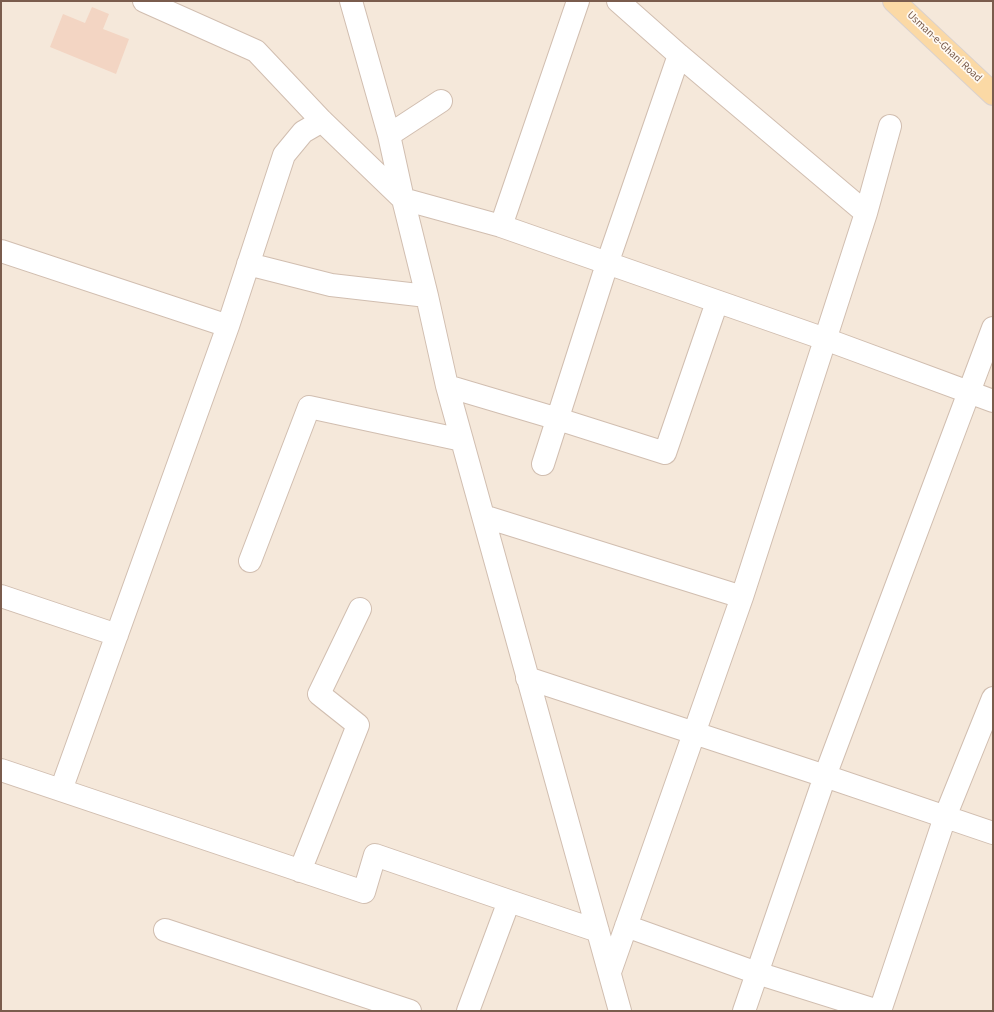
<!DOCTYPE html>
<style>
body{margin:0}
#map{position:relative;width:994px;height:1012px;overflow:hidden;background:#fdf6ec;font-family:"Source Sans 3",sans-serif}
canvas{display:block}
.frame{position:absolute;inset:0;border:2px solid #7a5c4d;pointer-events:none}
</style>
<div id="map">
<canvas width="994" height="1012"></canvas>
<div class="frame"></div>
</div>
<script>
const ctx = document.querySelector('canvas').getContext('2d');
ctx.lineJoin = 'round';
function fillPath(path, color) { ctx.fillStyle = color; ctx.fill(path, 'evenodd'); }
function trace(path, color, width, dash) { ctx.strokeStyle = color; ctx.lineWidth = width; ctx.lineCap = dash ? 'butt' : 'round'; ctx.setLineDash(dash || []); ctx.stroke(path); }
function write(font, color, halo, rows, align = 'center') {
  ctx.font = font + ' "Source Sans 3",sans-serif'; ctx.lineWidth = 3.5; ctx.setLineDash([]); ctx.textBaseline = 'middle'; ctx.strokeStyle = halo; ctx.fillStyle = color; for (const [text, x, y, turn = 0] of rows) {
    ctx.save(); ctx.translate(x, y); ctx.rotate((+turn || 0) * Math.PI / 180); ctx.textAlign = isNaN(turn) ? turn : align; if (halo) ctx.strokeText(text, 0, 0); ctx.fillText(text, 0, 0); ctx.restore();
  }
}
fillPath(new Path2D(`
 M 1,1 L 993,1 L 993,1011 L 1,1011 Z`), '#f5e8da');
fillPath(new Path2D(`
 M 92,7 L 109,14 L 103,29 L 129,39 L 116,74 L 50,47 L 63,14 L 85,23 Z`), '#f3d5c3');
const minor = new Path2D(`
 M 144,1 L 256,51 L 322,121 L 403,199 L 501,226 L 825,339 L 993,401
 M 351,1 L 389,135 L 403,199 L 427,296 L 447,386 L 620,1011
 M 618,1 L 679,55 L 866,213
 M 389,135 L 441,101
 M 501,226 L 578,1
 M 1,251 L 228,326
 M 248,264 L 331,285 L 427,296
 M 447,386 L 558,419 L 665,453 L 717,302
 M 543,464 L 607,264 L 679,55
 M 483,516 L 742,597
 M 250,561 L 309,407 L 462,440
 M 1,596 L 117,635
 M 527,678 L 825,776 L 993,833
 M 1,770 L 364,892 L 375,855 L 509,901
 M 61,790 L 228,326 L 284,155 L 303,132 L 322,121
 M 300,871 L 358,725 L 319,694 L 360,609
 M 626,926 L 757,973 L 878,1011
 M 165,930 L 410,1011
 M 610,972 L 742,597 L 866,213 L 890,126
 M 468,1011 L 509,901 L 598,931
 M 744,1011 L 825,776 L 993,328
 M 880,1011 L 945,817 L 993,698`);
const major = new Path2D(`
 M 894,1 L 993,94`);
trace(minor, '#d1beb0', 24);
trace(major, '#dad1cd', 24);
trace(minor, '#fff', 22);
trace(major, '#fbd9a5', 22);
write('11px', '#7a5c4d', '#fffaf3', [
 ["Usman-e-Ghani Road",944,47,43]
]);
</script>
